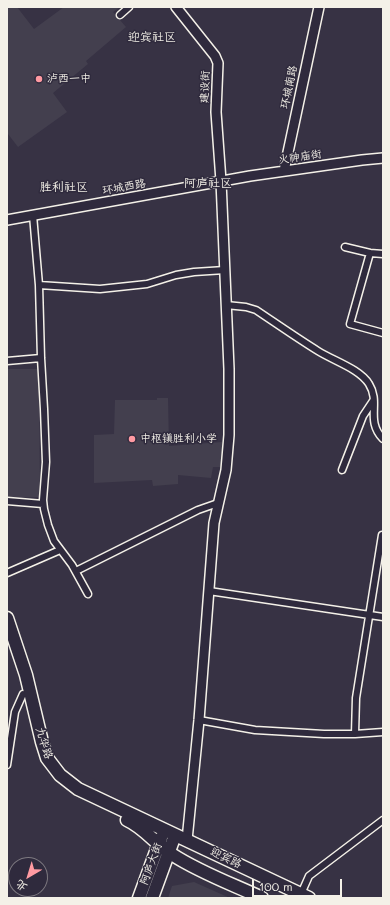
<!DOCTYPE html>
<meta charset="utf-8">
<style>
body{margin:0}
#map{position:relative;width:390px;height:905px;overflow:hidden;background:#373244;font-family:Mali,"LXGW WenKai TC",sans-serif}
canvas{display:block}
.frame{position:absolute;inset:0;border:8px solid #f4f1e8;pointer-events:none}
.north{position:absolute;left:8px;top:857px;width:40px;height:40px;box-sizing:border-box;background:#2f2a3d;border:1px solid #7e7a81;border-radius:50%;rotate:218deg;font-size:11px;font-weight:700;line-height:16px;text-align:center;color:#f4f1e8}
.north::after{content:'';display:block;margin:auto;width:14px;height:18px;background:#ff9aa2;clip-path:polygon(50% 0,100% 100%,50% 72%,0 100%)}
.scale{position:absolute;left:252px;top:879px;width:90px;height:18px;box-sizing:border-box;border:2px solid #f4f1e8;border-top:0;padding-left:5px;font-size:12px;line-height:14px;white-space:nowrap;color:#f4f1e8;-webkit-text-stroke:3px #2f2a3d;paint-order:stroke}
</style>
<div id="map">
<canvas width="390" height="905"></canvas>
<div class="frame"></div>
<div class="north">北</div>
<div class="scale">100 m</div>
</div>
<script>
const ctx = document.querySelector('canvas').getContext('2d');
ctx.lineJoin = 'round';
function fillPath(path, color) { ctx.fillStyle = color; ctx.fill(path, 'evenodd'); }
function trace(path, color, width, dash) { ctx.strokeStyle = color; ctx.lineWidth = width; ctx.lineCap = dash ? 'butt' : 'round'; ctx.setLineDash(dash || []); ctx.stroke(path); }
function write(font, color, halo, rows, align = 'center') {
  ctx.font = font + ' Mali,"LXGW WenKai TC",sans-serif'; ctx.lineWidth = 3; ctx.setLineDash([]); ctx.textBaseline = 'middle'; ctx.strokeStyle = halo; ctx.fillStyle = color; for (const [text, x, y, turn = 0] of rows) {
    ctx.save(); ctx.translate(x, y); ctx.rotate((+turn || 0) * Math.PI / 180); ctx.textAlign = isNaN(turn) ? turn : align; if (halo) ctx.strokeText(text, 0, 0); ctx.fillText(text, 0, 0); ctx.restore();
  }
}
fillPath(new Path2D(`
 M 7,7 L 17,7 L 34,29 L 64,7 L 120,7 L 113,12 L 126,27 L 86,61 L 88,64 L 53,93 L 67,112 L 18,147 L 8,134 L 7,134 Z
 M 7,369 L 39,369 L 40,497 L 7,498 Z
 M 157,398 L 168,398 L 169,446 L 222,442 L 222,467 L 213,467 L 211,478 L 178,475 L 178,484 L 153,486 L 152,480 L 94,483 L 94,435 L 114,434 L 115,400 L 157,400 Z
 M 194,882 L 230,898 L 168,898 L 172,886 Z`), '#433f4e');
const street = new Path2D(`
 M 120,15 L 129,7
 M 33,215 L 39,285 L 41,358 L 44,409 L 46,462 L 43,500 L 44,509 L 48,525 L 54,541 L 72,565 L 88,594
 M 345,247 L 370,253 L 383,254
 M 370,253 L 350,324 L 383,333
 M 39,285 L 100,289 L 147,284 L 176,275 L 194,272 L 225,270
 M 226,305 L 246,307 L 256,310 C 277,324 297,338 318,351 C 334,361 360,369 369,384 C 381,403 365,420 383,439
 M 7,361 L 41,358
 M 342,470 L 363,416 L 373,401
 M 7,501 L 43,504
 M 76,571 L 198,510 L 218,503
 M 7,573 L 60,550
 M 209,591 L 383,617
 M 199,720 L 255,730 L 324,734 L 355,734 L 383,732
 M 355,734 L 356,698 L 382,535
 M 7,765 L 15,712 L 23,694
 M 301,894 L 309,876 L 383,820`);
const secondary = new Path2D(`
 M 176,7 L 215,56 L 218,63 L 216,112 L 221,181 L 229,369 L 229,435 L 226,470 L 214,523 L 199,720 L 187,840
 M 284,171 L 319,7
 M 7,220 L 250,176 L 362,160 L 383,158`);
const highway = new Path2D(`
 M 7,618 L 26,675 L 42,742 L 47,758 L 60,775 L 78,789 L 309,898
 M 127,820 C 145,828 156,845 173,855 C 201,873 232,884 262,898
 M 139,898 L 161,838
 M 152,898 L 175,835`);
trace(street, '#f4f1e8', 9);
trace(secondary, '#f4f1e8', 12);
trace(highway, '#f4f1e8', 15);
trace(street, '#2f2a3d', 6);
trace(secondary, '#2f2a3d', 9);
trace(highway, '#2f2a3d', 12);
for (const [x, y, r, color] of [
 [39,79,4,"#ff9aa2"],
 [132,439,4,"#ff9aa2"]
]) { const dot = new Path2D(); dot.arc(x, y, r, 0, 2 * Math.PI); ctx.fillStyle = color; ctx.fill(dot); trace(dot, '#2f2a3d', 1.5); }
write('11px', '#f4f1e8', '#2f2a3d', [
 ["泸西一中",47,79],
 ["中枢镇胜利小学",140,439]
], 'left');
write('11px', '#f4f1e8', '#2f2a3d', [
 ["建设街",205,87,-88],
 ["环城南路",289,87,-78],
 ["火神庙街",300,157,-8],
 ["环城西路",124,187,-10],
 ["九华路",44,743,72],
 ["迎宾路",226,858,25],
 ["阿庐大街",151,864,-70]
]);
write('12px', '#f4f1e8', '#2f2a3d', [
 ["迎宾社区",152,37],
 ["阿庐社区",208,183],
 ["胜利社区",64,187]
]);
</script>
